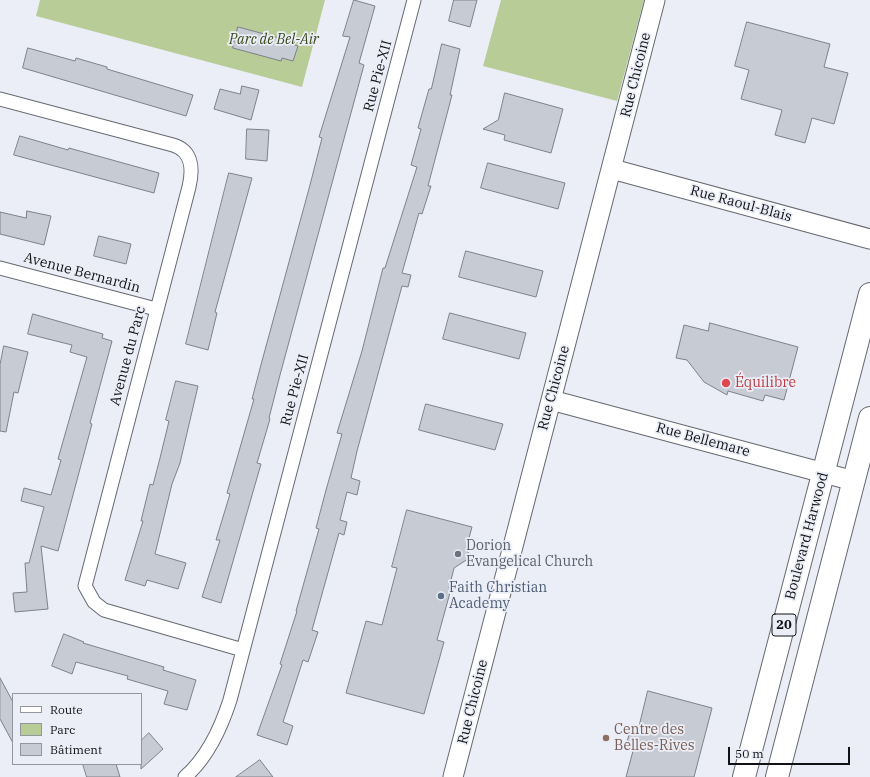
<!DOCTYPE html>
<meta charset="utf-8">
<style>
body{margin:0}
#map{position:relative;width:870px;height:777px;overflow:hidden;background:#ebeef7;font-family:"IBM Plex Serif",serif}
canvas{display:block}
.legend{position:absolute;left:12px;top:693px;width:130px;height:72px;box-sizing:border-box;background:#ebeef7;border:1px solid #94969d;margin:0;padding:5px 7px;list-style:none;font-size:12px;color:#111215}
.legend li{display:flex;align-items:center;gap:8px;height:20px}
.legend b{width:20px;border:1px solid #94969d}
.scale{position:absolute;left:728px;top:747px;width:122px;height:18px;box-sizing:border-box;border:2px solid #111215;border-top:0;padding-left:5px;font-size:12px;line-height:14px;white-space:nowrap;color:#111215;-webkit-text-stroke:3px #ebeef7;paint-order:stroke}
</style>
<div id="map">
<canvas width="870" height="777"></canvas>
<ul class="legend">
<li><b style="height:5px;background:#fff"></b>Route</li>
<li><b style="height:11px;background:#b8cc97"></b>Parc</li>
<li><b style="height:11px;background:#c7cbd3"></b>Bâtiment</li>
</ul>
<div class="scale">50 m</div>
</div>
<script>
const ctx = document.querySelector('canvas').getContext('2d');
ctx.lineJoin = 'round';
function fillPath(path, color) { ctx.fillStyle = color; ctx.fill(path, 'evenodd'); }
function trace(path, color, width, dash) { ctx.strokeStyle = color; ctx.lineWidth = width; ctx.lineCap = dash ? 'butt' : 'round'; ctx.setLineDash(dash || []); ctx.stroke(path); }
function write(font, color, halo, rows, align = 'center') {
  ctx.font = font + ' "IBM Plex Serif",serif'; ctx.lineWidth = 3.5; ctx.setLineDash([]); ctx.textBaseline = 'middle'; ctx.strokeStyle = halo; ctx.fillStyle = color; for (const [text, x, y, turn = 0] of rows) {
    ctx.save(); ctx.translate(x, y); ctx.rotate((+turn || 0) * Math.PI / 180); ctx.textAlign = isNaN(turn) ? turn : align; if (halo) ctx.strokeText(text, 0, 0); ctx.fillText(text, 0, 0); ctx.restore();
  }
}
fillPath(new Path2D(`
 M 40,0 L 325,0 L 302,87 L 36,16 Z
 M 501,0 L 644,0 L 617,101 L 483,66 Z`), '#b8cc97');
const building = new Path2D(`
 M 354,0 L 375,6 L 359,63 L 364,65 L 280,375 L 269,418 L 270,419 L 257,463 L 261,464 L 221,603 L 202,597 L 220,540 L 216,540 L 230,494 L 227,493 L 254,399 L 252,399 L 262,361 L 310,185 L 322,138 L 319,137 L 350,37 L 343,36 Z
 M 454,0 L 477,0 L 470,27 L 449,21 Z
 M 747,22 L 830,44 L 824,67 L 848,73 L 834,124 L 812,118 L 805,143 L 775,135 L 782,110 L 741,99 L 749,70 L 735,66 Z
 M 238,27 L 287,40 L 286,42 L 298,46 L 293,61 L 282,58 L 281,61 L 233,48 Z
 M 442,44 L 460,49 L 450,95 L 452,95 L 428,186 L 431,186 L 422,214 L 419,213 L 402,273 L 411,275 L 408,287 L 402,286 L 357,451 L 351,478 L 360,481 L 357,495 L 347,492 L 340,520 L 347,522 L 344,535 L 339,533 L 312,630 L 318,632 L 308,662 L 303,660 L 283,722 L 293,726 L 287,745 L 257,735 L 282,665 L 280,664 L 297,611 L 296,611 L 319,529 L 316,528 L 326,490 L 342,434 L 337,433 L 362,351 L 383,268 L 385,268 L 417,167 L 411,165 L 421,129 L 418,128 L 429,89 L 431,89 Z
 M 28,48 L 75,61 L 76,58 L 107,67 L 107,69 L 193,95 L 186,116 L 23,68 Z
 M 242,86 L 259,90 L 251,120 L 214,109 L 220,89 L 240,94 Z
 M 505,93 L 563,109 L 551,153 L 504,140 L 505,135 L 483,129 L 498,120 Z
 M 247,129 L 269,130 L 267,161 L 246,159 Z
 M 20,136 L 68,150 L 69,148 L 159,173 L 154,193 L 14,155 Z
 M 488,163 L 565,183 L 558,209 L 481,188 Z
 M 229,173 L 252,178 L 215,312 L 217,313 L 208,350 L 186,344 Z
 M 27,211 L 51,216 L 44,245 L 0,234 L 0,212 L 26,218 Z
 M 99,236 L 131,244 L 126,264 L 94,256 Z
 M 466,251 L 543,271 L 536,297 L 459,277 Z
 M 450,313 L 526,333 L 519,359 L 443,339 Z
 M 33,314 L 103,334 L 102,338 L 112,341 L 90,423 L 92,424 L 58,551 L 41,546 L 48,609 L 15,612 L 13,593 L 27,592 L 25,563 L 29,563 L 44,507 L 21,501 L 24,488 L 51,495 L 61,460 L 58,459 L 87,357 L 70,352 L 72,345 L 28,334 Z
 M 710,323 L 798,347 L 784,400 L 765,395 L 763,401 L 728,391 L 727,395 L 704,382 L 687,360 L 676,358 L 684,325 L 708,331 Z
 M 4,346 L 28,352 L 18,393 L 14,392 L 6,432 L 0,431 L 0,365 Z
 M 176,381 L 198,386 L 180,463 L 172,484 L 155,554 L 186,563 L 178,589 L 147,580 L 145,586 L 125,580 L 143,521 L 141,521 L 150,484 L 153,485 L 160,458 L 169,421 L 166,420 Z
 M 426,404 L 503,424 L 495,450 L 419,430 Z
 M 407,510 L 472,527 L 466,549 L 471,557 L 454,568 L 449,588 L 451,589 L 437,640 L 444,642 L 424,714 L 346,693 L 366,621 L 382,625 L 397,568 L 392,567 Z
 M 64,634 L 84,642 L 83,643 L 164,667 L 163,670 L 196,680 L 187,710 L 164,704 L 168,691 L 127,679 L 128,676 L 76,662 L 72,674 L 52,666 Z
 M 0,678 L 13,702 L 13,743 L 0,719 Z
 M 648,691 L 712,708 L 694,777 L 626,777 L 633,751 L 625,749 L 630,731 L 637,733 Z
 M 149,733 L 163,749 L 141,769 L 141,741 Z
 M 260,760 L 273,777 L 236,777 Z
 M 83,764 L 116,764 L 120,777 L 87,777 Z`);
fillPath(building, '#c7cbd3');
trace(building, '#7e8189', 1);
const street = new Path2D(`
 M 0,99 L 173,145 C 193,151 193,170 189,187 L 85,586 L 94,602 L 104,610 L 243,650
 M 0,268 L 156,309
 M 185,777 C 208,757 221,728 230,700 L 414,0`);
const secondary = new Path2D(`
 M 612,169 L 870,239
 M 551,400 L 854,481
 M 453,777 L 655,0`);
const highway = new Path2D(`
 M 744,777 L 870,294
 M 777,777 L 870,418`);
trace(street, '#666970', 15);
trace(secondary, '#666970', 21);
trace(highway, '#666970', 24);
trace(street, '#fff', 13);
trace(secondary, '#fff', 19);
trace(highway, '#fff', 22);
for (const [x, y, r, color] of [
 [726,383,5,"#e0444e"],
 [458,554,4,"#6b7280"],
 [441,596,4,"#5c6f8a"],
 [606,738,4,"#8d6e63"]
]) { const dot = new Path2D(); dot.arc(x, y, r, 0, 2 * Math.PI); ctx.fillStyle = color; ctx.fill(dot); trace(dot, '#ebeef7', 1.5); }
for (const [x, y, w] of [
 [784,625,24]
]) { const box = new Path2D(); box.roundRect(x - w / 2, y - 11, w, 22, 3); ctx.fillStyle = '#ebeef7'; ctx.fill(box); trace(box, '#111215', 1); }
write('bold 13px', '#111215', null, [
 ["20",784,625]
]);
write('italic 14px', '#384719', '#ebeef7', [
 ["Parc de Bel-Air",274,40]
]);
write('14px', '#111215', '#ebeef7', [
 ["Rue Chicoine",636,75,-76],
 ["Rue Pie-XII",378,76,-75],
 ["Rue Raoul-Blais",741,204,15],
 ["Avenue Bernardin",82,273,15],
 ["Avenue du Parc",128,356,-75],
 ["Rue Chicoine",554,388,-75],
 ["Rue Pie-XII",295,390,-75],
 ["Rue Bellemare",703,440,15],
 ["Boulevard Harwood",807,536,-75],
 ["Rue Chicoine",473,702,-76]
]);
write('14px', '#be3a42', '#ebeef7', [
 ["Équilibre",735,383]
], 'left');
write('14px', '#5b616d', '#ebeef7', [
 ["Dorion",466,546],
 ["Evangelical Church",466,562]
], 'left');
write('14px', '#4e5e75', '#ebeef7', [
 ["Faith Christian",449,588],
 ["Academy",449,604]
], 'left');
write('14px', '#785e54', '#ebeef7', [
 ["Centre des",614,730],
 ["Belles-Rives",614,746]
], 'left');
</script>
